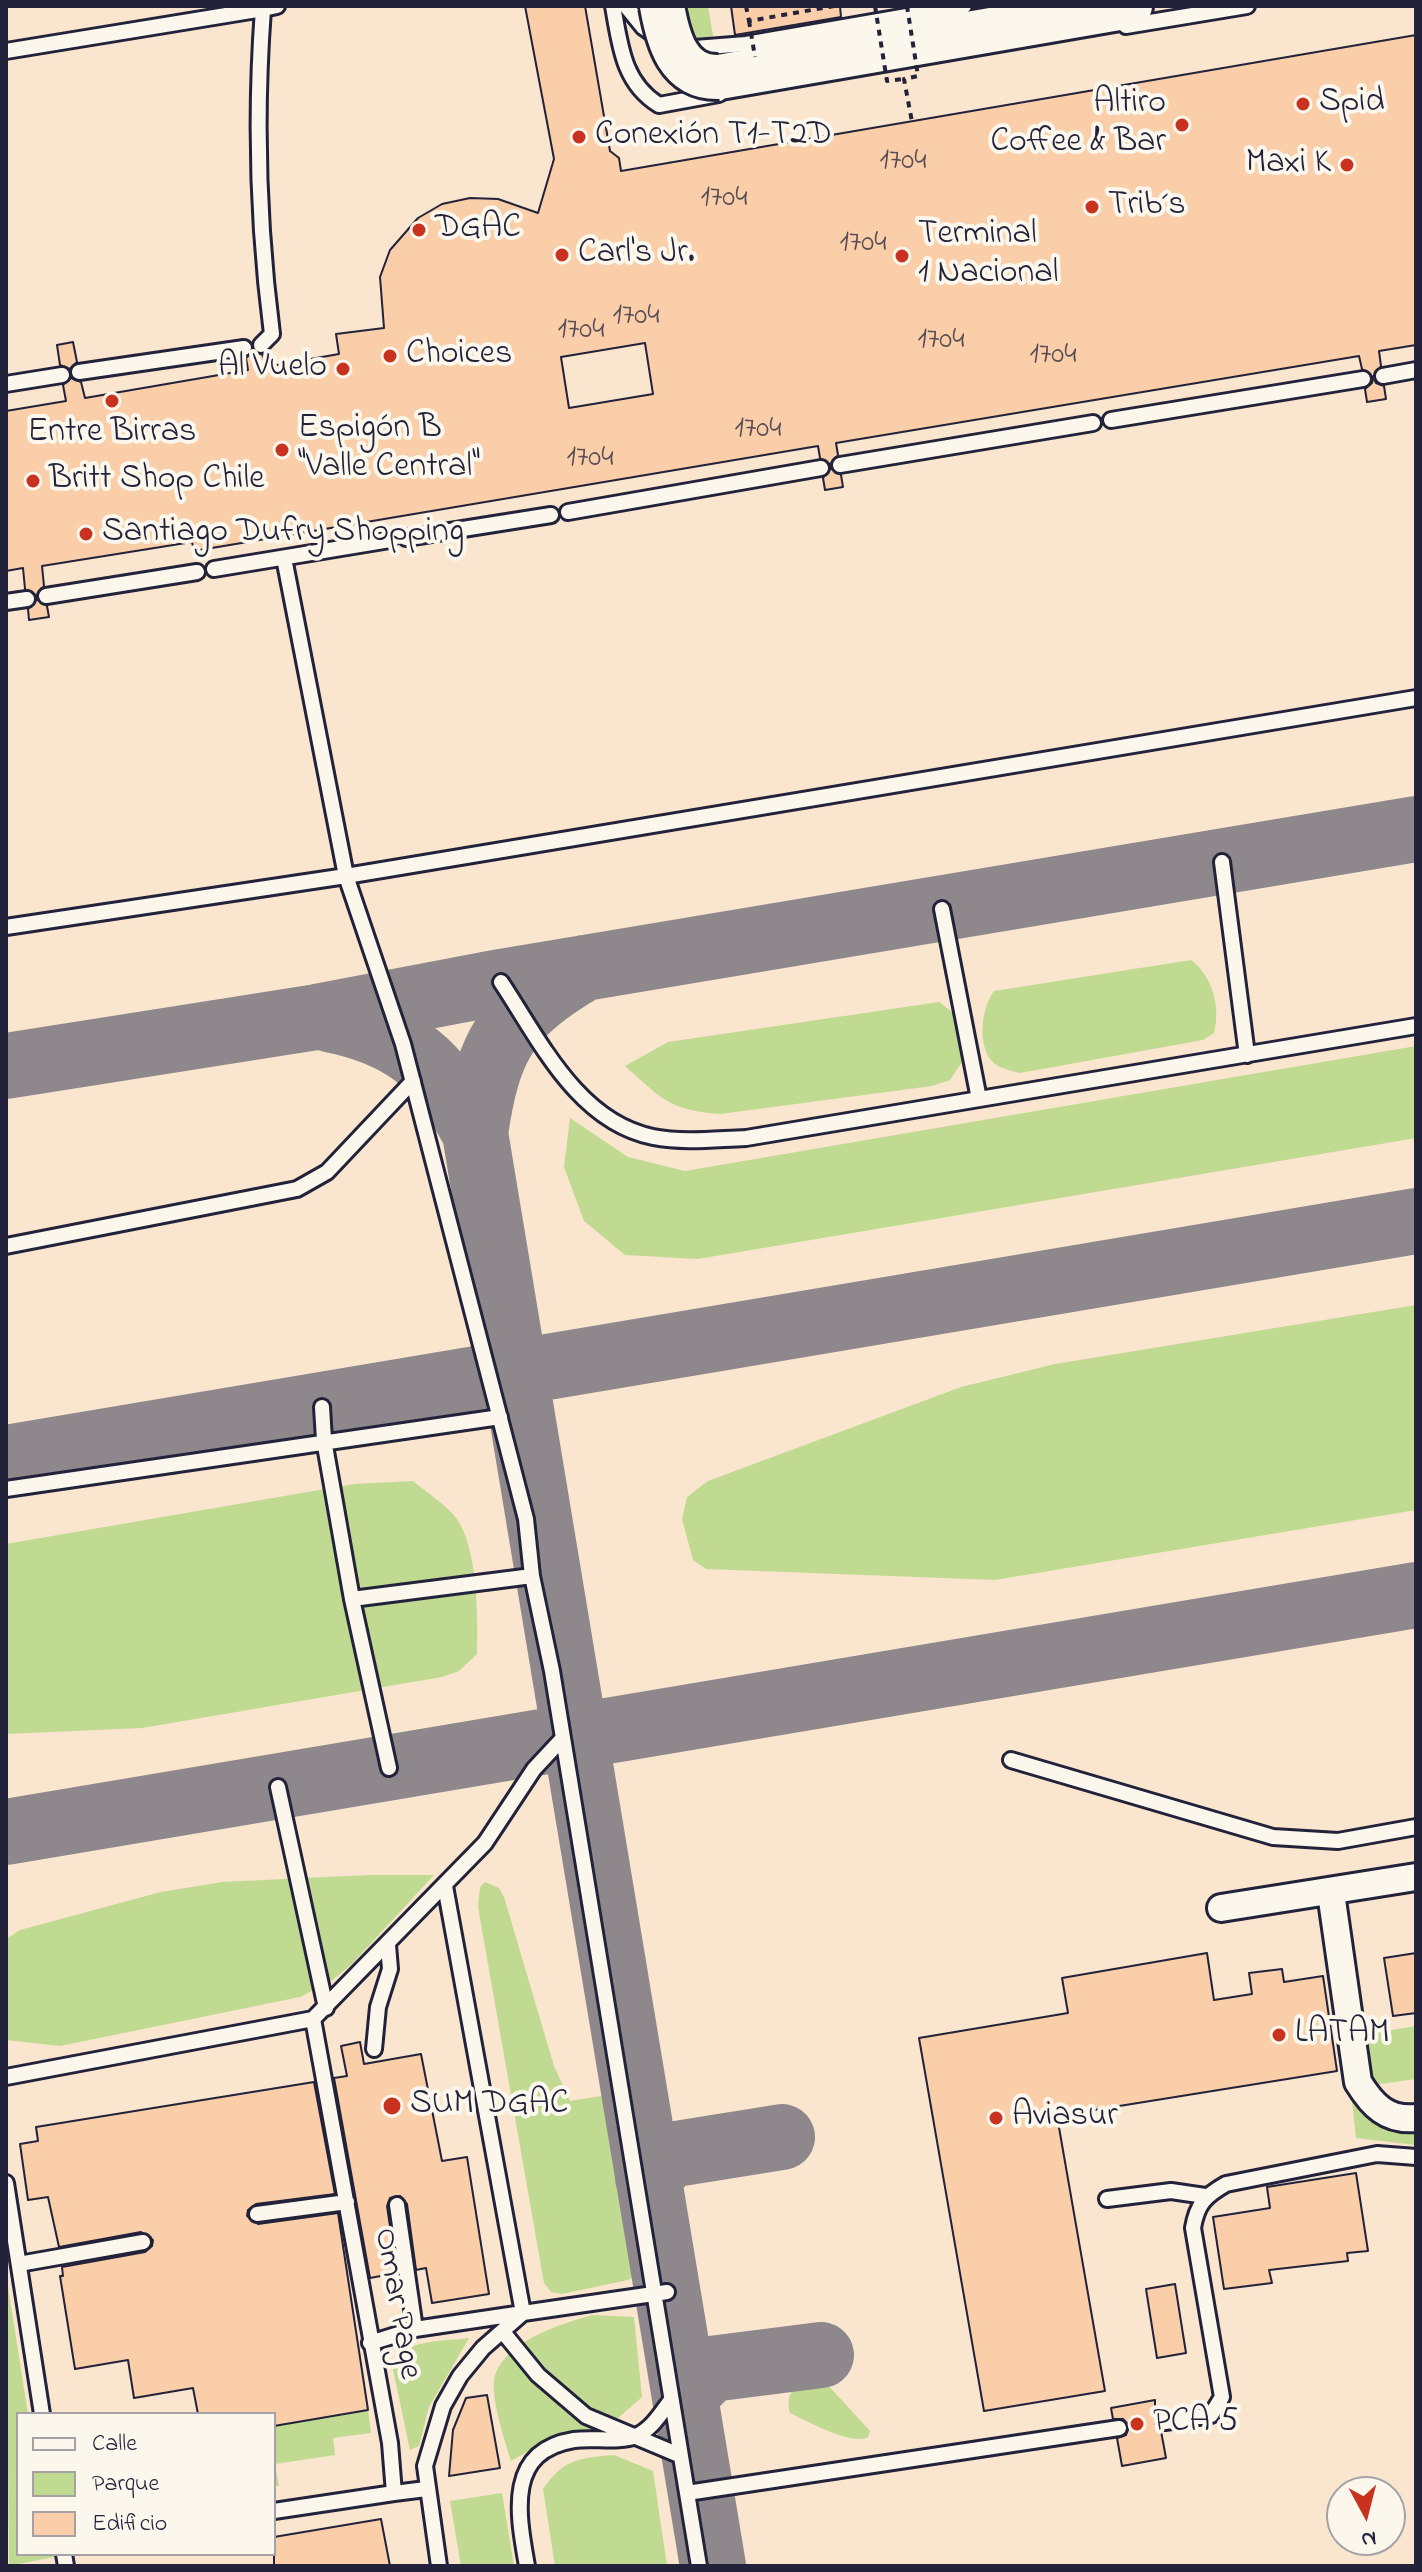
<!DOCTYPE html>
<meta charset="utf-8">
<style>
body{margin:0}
#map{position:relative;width:1422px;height:2572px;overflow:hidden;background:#fbefde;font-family:"Indie Flower",sans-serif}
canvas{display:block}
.frame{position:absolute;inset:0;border:8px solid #22223b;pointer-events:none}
.legend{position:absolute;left:16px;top:2412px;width:260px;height:144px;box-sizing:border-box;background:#fbf7ec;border:2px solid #a4a2a5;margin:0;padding:10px 14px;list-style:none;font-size:24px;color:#22223b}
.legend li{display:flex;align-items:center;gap:16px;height:40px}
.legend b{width:40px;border:2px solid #a4a2a5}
.north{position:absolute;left:1326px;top:2476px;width:80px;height:80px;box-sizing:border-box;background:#fbf7ec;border:2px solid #a4a2a5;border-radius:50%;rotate:173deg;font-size:22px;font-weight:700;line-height:32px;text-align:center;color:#22223b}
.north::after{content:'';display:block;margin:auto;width:28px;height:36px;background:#c8321e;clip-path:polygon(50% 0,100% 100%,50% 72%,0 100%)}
</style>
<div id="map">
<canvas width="1422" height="2572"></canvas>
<div class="frame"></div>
<ul class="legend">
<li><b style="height:10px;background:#fbf7ec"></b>Calle</li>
<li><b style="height:22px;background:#c0da91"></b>Parque</li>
<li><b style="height:22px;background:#f9cea8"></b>Edificio</li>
</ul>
<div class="north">N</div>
</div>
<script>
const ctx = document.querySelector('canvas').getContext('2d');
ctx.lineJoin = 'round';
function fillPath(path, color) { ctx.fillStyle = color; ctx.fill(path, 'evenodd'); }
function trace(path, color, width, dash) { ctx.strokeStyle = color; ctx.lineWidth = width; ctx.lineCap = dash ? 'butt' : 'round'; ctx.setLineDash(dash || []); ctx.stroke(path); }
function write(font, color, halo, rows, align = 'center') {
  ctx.font = font + ' "Indie Flower",sans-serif'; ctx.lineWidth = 8; ctx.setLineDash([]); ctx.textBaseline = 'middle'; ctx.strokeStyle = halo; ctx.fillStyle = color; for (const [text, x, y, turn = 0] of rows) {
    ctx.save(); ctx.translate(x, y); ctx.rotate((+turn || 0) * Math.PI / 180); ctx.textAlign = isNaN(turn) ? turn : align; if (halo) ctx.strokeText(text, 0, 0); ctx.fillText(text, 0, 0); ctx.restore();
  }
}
fillPath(new Path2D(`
 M 6,6 L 1416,6 L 1416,2566 L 6,2566 ZM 18,2414 L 274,2414 L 274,2554 L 18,2554 ZM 1342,2492 L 1390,2492 L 1390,2540 L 1342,2540 Z`), '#fae5ce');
fillPath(new Path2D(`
 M 640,6 L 708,6 L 713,36 C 668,43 669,39 640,6 Z
 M 1191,960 C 1212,975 1221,1008 1214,1033 L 1203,1040 L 1020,1073 C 1012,1071 1002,1069 995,1064 C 976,1048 981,1009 994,991 Z
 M 939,1002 L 956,1015 L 962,1062 L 950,1080 L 932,1086 L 720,1114 C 669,1110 662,1099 625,1066 L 668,1042 Z
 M 1416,1046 L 1416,1138 L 698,1259 L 625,1255 L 584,1221 L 564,1167 L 570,1118 L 628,1157 L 685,1171 Z
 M 1416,1305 L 1416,1510 L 995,1580 L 706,1569 L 693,1560 L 682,1519 L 687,1497 L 708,1481 L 961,1387 L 1055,1364 Z
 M 413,1481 C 426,1492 445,1504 456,1518 C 478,1546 478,1619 477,1654 L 459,1671 L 442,1677 L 142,1728 L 6,1734 L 6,1544 L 354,1484 Z
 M 368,1875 L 434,1875 L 351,1965 L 331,1981 L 300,1997 L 60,2046 L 6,2040 L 6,1939 L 20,1930 L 161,1892 L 222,1882 Z
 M 485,1882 L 499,1888 L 504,1897 L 554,2066 L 570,2101 L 608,2095 L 637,2268 L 634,2277 L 628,2280 L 562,2294 L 551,2292 L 544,2283 L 478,1907 L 480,1887 Z
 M 1416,2026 L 1416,2079 L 1373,2085 L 1368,2034 Z
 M 1350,2082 L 1416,2124 L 1416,2145 L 1356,2138 Z
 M 6,2274 L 28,2414 L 18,2414 L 18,2554 L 53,2554 L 54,2557 L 9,2566 Z
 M 593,2315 L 634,2317 L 642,2397 L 610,2425 L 555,2436 L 511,2461 C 505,2442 489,2394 495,2375 C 506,2341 563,2323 593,2315 Z
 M 469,2338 L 429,2407 L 419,2446 L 410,2450 L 392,2365 C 404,2338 442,2342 469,2338 Z
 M 813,2382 L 826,2383 L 870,2431 L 868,2437 C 851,2446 807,2421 790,2413 C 785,2392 794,2386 813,2382 Z
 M 368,2410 L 371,2433 L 333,2438 L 335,2455 L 275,2464 L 279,2486 L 274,2486 L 274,2426 Z
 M 614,2455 L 653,2471 L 667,2566 L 555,2566 L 543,2489 C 564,2459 578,2458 614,2455 Z
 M 502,2493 L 514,2566 L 461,2566 L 450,2501 Z`), '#c0da91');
trace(new Path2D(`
 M 584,968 C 506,1014 488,1045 475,1133 L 713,2566
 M 329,1019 C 405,1034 440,1065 475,1133
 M 6,1066 L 317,1017 L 501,982 L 1416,829
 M 6,1458 L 1416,1221
 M 6,1832 L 1416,1595
 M 648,2178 L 667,2157 L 676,2154 L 782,2137
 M 685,2394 L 711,2369 L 821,2355`), '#8e888c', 66);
const building = new Path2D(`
 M 525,6 L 585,6 L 610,151 L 619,158 L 621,171 L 1416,35 L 1416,345 L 1379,351 L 1381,366 L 1373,377 L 1376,383 L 1384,386 L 1386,399 L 1367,402 L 1365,389 L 1372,383 L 1373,377 L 1362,369 L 1359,356 L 836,443 L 838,455 L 830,465 L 820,458 L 818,446 L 194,551 L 192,542 L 42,566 L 44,586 L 36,596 L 25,589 L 23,568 L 6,571 L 6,411 L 66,401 L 63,385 L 71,378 L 81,382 L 85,398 L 248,370 L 246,358 L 253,351 L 263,355 L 265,367 L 339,354 L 336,334 L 384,328 L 380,277 L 390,250 L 418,218 L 442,204 L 470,198 L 498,199 L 538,213 L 554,159 ZM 645,343 L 653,394 L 569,408 L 561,357 Z
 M 731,6 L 840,6 L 841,17 L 735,35 Z
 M 73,342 L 77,362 L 70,369 L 60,365 L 57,345 Z
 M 831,468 L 841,475 L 843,487 L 825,490 L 823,478 Z
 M 37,599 L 47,606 L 49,617 L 29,620 L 28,609 Z
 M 1207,1953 L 1214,2000 L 1252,1994 L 1249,1973 L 1282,1969 L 1284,1982 L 1323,1976 L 1337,2071 L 1057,2116 L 1105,2391 L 984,2411 L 919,2038 L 1068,2013 L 1062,1978 Z
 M 1416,1953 L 1416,2013 L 1393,2016 L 1384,1958 Z
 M 360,2042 L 364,2064 L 421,2054 L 442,2161 L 467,2157 L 489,2294 L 432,2303 L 426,2268 L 416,2270 L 407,2204 L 400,2196 L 390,2198 L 387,2206 L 397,2273 L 370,2278 L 334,2078 L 347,2076 L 341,2046 Z
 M 314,2082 L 335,2194 L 256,2204 L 248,2210 L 247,2216 L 258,2224 L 338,2213 L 368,2410 L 274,2426 L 274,2414 L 198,2414 L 193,2388 L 134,2398 L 128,2360 L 75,2369 L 60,2276 L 63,2276 L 62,2267 L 145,2252 L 152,2246 L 153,2240 L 141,2232 L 59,2247 L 48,2197 L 28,2200 L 20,2144 L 38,2141 L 36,2127 Z
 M 1356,2173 L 1368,2251 L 1347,2253 L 1348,2261 L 1269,2270 L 1272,2283 L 1224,2289 L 1213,2217 L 1270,2208 L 1267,2187 Z
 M 1175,2284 L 1186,2353 L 1157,2358 L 1146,2289 Z
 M 487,2395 L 500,2468 L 449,2476 L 453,2430 L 466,2398 Z
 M 1155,2400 L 1155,2424 L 1161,2431 L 1166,2458 L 1122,2466 L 1117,2438 L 1126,2435 L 1129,2426 L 1123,2419 L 1113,2419 L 1111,2408 Z
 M 381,2519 L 390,2566 L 274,2566 L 274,2537 Z`);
fillPath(building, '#f9cea8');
trace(building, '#22223b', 2);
const service = new Path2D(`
 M 613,6 C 620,45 623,83 659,105 L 719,94
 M 626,6 L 643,27 L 660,39
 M 1126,26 L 1247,6
 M 682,49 L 746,44 L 964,6
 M 6,51 L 263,9
 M 261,345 L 272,334 C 258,226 255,117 263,9 L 277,6
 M 79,372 L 244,348
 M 1383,376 L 1416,370
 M 6,384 L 62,375
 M 1111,420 L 1363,379
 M 840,465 L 1093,423
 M 568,512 L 821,468
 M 406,538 L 551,515
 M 284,558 L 346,876 L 403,1044 L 526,1519 L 532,1576 L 552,1671 L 699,2566
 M 214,569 L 390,540
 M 46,596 L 197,572
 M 6,602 L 27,599
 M 1222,862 L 1247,1055
 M 942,909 L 979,1099
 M 6,927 L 346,876 L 1416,698
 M 501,982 C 540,1041 578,1122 653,1137 C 685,1143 715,1139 746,1138 L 1416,1026
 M 6,1246 L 297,1189 L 327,1172 L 413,1081
 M 322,1407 L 324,1440 L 352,1599 L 389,1768
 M 6,1489 L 500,1417
 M 352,1599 L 532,1576
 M 1011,1760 L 1273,1837 L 1338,1841 L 1416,1827
 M 278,1787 L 326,2008
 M 313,2019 L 390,2443 L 394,2493 L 426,2489
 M 374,2049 L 378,2007 L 390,1969 L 388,1945
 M 6,2077 L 313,2019 L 485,1843 L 534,1769 L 562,1739
 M 6,2183 L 42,2414
 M 1107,2199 L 1171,2191 L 1205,2196
 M 397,2205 L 415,2329
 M 257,2214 L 347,2202
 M 19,2264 L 143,2242
 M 503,2332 L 538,2375 L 586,2416 L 679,2455
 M 370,2343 L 415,2329 L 523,2313 L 445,1886
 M 1165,2422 L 1211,2415 L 1222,2397 L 1193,2228 C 1197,2204 1205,2196 1226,2184 L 1377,2154 L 1416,2157
 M 687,2493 L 1119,2428
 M 274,2511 L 394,2493
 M 64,2554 L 66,2566
 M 439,2566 L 425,2466 L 443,2406 L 460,2376 L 483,2348 L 523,2313 L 667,2292
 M 527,2566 C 518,2515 505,2451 574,2440 C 593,2437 618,2443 636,2436 C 652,2429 661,2413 671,2400`);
const minor = new Path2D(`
 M 1331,1893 L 1358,2082 C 1372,2105 1387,2121 1416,2118
 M 1221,1908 L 1416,1877`);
const trunk = new Path2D(`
 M 719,77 L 1130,6`);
trace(service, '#22223b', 20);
trace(minor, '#22223b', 32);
trace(trunk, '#22223b', 50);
trace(new Path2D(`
 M 746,6 L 749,21 L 834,6`), '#22223b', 4, [6, 6]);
trace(service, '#fbf7ec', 14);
trace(minor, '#fbf7ec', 26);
trace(trunk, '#fbf7ec', 44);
const trunkBridge = new Path2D(`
 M 662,6 C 668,40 678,78 719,77`);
trace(trunkBridge, '#22223b', 50, []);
trace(new Path2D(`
 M 875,6 L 887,81 L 904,79
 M 907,6 L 918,76 L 904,79 L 912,122
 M 749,21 L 755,57`), '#22223b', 4, [6, 6]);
trace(trunkBridge, '#fbf7ec', 44);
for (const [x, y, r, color] of [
 [1303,104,8,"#c8321e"],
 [1182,125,8,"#c8321e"],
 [579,137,8,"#c8321e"],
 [1347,165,8,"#c8321e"],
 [1092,207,8,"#c8321e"],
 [419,230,8,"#c8321e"],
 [562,255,8,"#c8321e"],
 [902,256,8,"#c8321e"],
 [390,356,8,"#c8321e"],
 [343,369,8,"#c8321e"],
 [112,401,8,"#c8321e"],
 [282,450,8,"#c8321e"],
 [33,481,8,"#c8321e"],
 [86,534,8,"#c8321e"],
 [1279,2035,8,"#c8321e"],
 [392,2106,10,"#c8321e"],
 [996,2118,8,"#c8321e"],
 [1137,2424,8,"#c8321e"]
]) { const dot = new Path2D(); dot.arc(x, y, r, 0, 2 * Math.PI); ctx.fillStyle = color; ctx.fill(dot); trace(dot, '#fbf7ec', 3); }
write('30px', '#584d56', null, [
 ["1704",903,163],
 ["1704",724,200],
 ["1704",863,245],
 ["1704",636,318],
 ["1704",581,332],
 ["1704",941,342],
 ["1704",1053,357],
 ["1704",758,431],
 ["1704",590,460]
]);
write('34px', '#22223b', '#fbf7ec', [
 ["Spid",1319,104],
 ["Altiro",1166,105,"right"],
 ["Coffee & Bar",1166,144,"right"],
 ["Conexión T1-T2D",595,137],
 ["Maxi K",1331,165,"right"],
 ["Trib´s",1108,207],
 ["DGAC",435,230],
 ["Terminal",918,236],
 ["1 Nacional",918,275],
 ["Carl's Jr.",578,255],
 ["Choices",406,356],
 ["Al Vuelo",327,369,"right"],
 ["Espigón B",298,430],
 ["\"Valle Central\"",298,469],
 ["Entre Birras",112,434,"center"],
 ["Britt Shop Chile",49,481],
 ["Santiago Dufry Shopping",102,534],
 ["LATAM",1295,2035],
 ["SUM DGAC",410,2106],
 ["Aviasur",1012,2118],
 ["PCA 5",1153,2424]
], 'left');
write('34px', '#22223b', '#fbf7ec', [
 ["Omar Page",395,2304,80]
]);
</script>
